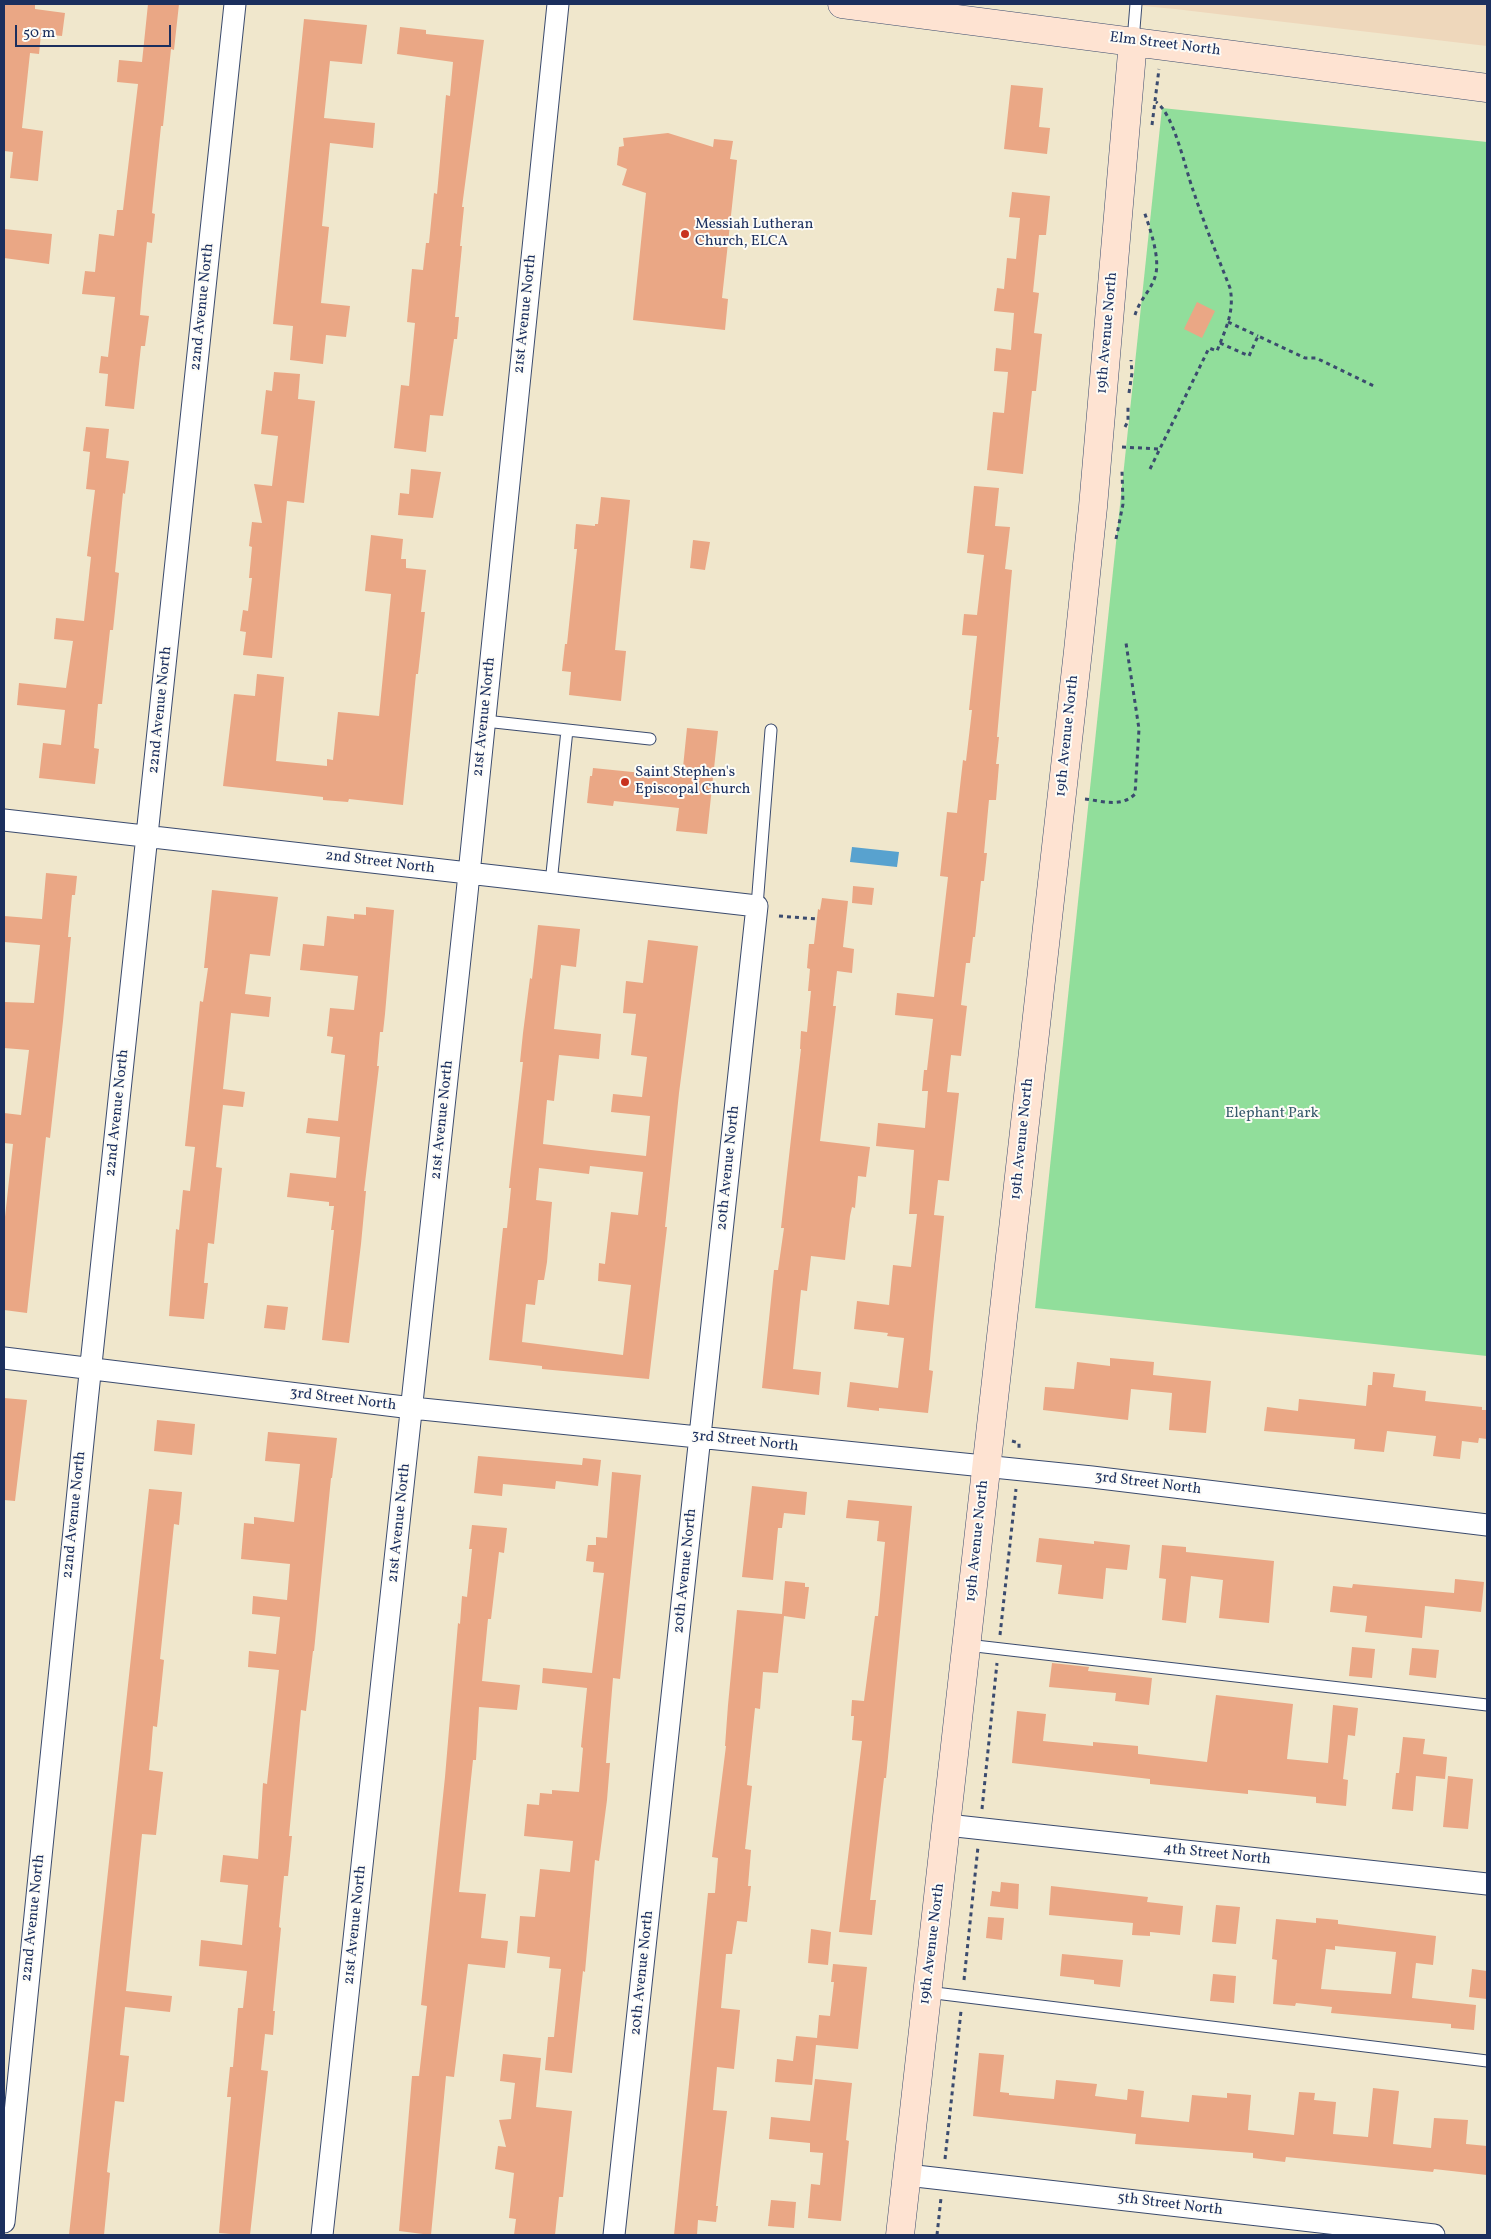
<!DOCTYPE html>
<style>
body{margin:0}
#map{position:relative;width:1491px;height:2239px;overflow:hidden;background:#f0e7cc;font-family:Vollkorn,serif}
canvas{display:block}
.frame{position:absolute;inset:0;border:5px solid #1b2f5e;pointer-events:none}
.scale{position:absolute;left:15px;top:25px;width:156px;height:22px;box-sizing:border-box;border:2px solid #1b2f5e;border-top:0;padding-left:6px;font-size:15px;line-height:18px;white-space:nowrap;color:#1b2f5e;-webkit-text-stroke:4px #fdfcf7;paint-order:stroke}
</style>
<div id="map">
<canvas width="1491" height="2239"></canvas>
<div class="frame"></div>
<div class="scale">50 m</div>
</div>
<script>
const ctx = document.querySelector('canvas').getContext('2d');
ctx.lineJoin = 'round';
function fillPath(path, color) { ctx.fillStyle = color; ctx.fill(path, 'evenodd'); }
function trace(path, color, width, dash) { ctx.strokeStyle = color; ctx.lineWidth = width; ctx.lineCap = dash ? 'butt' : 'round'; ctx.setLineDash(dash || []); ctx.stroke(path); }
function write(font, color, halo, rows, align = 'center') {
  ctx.font = font + ' Vollkorn,serif'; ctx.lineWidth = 4; ctx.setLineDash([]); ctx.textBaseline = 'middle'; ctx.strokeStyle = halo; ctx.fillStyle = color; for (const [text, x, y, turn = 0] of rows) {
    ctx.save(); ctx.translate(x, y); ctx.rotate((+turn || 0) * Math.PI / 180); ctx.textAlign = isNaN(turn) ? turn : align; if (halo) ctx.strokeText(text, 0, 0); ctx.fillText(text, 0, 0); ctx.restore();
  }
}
fillPath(new Path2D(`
 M 1122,4 L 1487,4 L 1487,46 L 1175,9 Z`), '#eed7bb');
fillPath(new Path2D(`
 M 1162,108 L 1487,142 L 1487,1356 L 1035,1308 Z`), '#91de9b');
fillPath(new Path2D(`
 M 852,847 L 899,852 L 897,867 L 850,862 Z`), '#58a2cf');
fillPath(new Path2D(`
 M 4,4 L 35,4 L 35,9 L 65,13 L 62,36 L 41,34 L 39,54 L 30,53 L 22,128 L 43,131 L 38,181 L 10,178 L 13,152 L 4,151 Z
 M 148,4 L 179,4 L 174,50 L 171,49 L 163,126 L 161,126 L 152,213 L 155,214 L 152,243 L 147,242 L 142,291 L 140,315 L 149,316 L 145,346 L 141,346 L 134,409 L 105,406 L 108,374 L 99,373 L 101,356 L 108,357 L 115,297 L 82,294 L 85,271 L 95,272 L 99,234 L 114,236 L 117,210 L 123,210 L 138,84 L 117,82 L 119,60 L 142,62 Z
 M 304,19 L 367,25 L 362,64 L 330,61 L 324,118 L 375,123 L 373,148 L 330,143 L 322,226 L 329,227 L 321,303 L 350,306 L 346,337 L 326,335 L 323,364 L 290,360 L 293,326 L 273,324 Z
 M 400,27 L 426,30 L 426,34 L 484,40 L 462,207 L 464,207 L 460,246 L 462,246 L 455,317 L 459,317 L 457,339 L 454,339 L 443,416 L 430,415 L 426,452 L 394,448 L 401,385 L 409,386 L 415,323 L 407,322 L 412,269 L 423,270 L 426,243 L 429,243 L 434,193 L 437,194 L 446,95 L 450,96 L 453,62 L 397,54 Z
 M 1011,85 L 1043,88 L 1039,127 L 1050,128 L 1047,154 L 1004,149 Z
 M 668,133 L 713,147 L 714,139 L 733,141 L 730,159 L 737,160 L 722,298 L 728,299 L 725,330 L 633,320 L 646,193 L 622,185 L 627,169 L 617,165 L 619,147 L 624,146 L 623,138 Z
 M 1012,192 L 1050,196 L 1046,235 L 1039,235 L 1033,292 L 1039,293 L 1034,333 L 1042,334 L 1036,391 L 1032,391 L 1023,474 L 987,470 L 993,412 L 1004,413 L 1008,372 L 994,371 L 996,348 L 1011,350 L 1014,313 L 994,311 L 997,288 L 1004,289 L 1007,258 L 1016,259 L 1020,218 L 1009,217 Z
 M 4,229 L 52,234 L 49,264 L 4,258 Z
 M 1197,302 L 1215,311 L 1202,338 L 1184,329 Z
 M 274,372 L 300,374 L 298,399 L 315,401 L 304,503 L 287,501 L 272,658 L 243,655 L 246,632 L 240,631 L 243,610 L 248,611 L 252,578 L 249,578 L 252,547 L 249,546 L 252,522 L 262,523 L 254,484 L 272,486 L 278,436 L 261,434 L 266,390 L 272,391 Z
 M 86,427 L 109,429 L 106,458 L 129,461 L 125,494 L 123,493 L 115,572 L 119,573 L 113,630 L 110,630 L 102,704 L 98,704 L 94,748 L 99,749 L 95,784 L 39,778 L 43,743 L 61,745 L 65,710 L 17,705 L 19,683 L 66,688 L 73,641 L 54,639 L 56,618 L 84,621 L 91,557 L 87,556 L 95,490 L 86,489 L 90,452 L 83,451 Z
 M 411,469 L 441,472 L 433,518 L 398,515 L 400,493 L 409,494 Z
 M 974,486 L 999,488 L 995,526 L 1010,527 L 1005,569 L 1012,570 L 997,737 L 999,737 L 996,764 L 999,764 L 996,800 L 989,800 L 984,853 L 987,853 L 984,881 L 981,881 L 975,937 L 973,937 L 970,963 L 966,963 L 961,1005 L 967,1006 L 961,1056 L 951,1055 L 947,1092 L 959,1093 L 949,1181 L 938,1180 L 934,1215 L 944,1216 L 933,1326 L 929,1370 L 933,1371 L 928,1413 L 879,1408 L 879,1411 L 847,1407 L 850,1382 L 898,1388 L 904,1338 L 887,1336 L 888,1333 L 854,1329 L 857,1301 L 889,1305 L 893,1265 L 911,1267 L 917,1214 L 909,1214 L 914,1150 L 876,1146 L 878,1123 L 925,1128 L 928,1091 L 922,1091 L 924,1070 L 927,1070 L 933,1019 L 895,1015 L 897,993 L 934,997 L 948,877 L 940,876 L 947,812 L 957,813 L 963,760 L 966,761 L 972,710 L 969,710 L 977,636 L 962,635 L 964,614 L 977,615 L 984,555 L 967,553 Z
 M 601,497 L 630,500 L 615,650 L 626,651 L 621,701 L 569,695 L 571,672 L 562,671 L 565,644 L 567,644 L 577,549 L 574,549 L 576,524 L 595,526 L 595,524 L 598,524 Z
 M 371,535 L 403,539 L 401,559 L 406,559 L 406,568 L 426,570 L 421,612 L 425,612 L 418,674 L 416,674 L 403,805 L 349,799 L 348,802 L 323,800 L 323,797 L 223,786 L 234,694 L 255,696 L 257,674 L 284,677 L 276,761 L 327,766 L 327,759 L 333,760 L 338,712 L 379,716 L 391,594 L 365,591 Z
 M 693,540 L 710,542 L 705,570 L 690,568 Z
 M 687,728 L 718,731 L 707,834 L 676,831 L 679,808 L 614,801 L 613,806 L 587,803 L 590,776 L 592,776 L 593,768 L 682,777 Z
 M 46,873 L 77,876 L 75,895 L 72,895 L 68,937 L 71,937 L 63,1021 L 50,1138 L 46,1137 L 27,1313 L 4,1310 L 4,1226 L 13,1144 L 4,1143 L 4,1113 L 21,1115 L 29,1050 L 4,1048 L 4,1002 L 34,1003 L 40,945 L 4,942 L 4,916 L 42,919 Z
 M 853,886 L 874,888 L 872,905 L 852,903 Z
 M 212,890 L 278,897 L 270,956 L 250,954 L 245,994 L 271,997 L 269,1017 L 231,1013 L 223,1089 L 245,1092 L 243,1107 L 223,1105 L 216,1167 L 222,1168 L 214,1244 L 208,1243 L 204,1283 L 208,1283 L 204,1319 L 169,1316 L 176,1229 L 179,1230 L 183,1190 L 190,1191 L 195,1147 L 185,1146 L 200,1001 L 203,1002 L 208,968 L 204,968 Z
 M 822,898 L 848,901 L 843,947 L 854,949 L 852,973 L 837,971 L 833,1006 L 836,1006 L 820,1141 L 870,1147 L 866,1177 L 858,1176 L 855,1208 L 852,1207 L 850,1216 L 845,1260 L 811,1256 L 807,1291 L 801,1290 L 793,1369 L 821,1372 L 819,1395 L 762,1388 L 774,1270 L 778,1270 L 784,1228 L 781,1228 L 801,1049 L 800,1049 L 801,1031 L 807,1032 L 811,991 L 808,991 L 810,969 L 807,968 L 809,944 L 814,944 L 818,909 L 820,910 Z
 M 366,907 L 394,910 L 385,1014 L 383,1032 L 380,1032 L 377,1066 L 379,1066 L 364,1191 L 366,1191 L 361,1244 L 349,1343 L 322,1340 L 334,1230 L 331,1230 L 334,1206 L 329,1206 L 329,1202 L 287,1197 L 290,1173 L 336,1178 L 340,1137 L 306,1133 L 308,1118 L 338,1121 L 345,1055 L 331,1053 L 333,1037 L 327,1036 L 330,1008 L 354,1010 L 358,976 L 300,970 L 303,944 L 324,946 L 327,916 L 354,919 L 354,914 L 366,915 Z
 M 538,925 L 580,929 L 576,967 L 561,965 L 554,1029 L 601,1034 L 599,1059 L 559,1055 L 554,1101 L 547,1100 L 543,1144 L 591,1150 L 646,1156 L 650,1116 L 611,1112 L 613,1094 L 642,1097 L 647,1057 L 631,1055 L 636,1014 L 623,1013 L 626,981 L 643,983 L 648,940 L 698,946 L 679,1093 L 665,1227 L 667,1227 L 649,1379 L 542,1369 L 542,1366 L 489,1360 L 503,1228 L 507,1228 L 511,1188 L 509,1188 L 523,1062 L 520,1062 L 523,1033 L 530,978 L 532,979 ZM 590,1166 L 643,1172 L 638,1215 L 611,1212 L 605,1264 L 599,1263 L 598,1281 L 631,1285 L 623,1355 L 522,1342 L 526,1304 L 535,1305 L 538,1280 L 544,1280 L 547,1262 L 552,1202 L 536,1200 L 539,1168 L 589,1174 Z
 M 267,1305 L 288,1307 L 285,1330 L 264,1328 Z
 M 1110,1358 L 1154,1362 L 1153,1375 L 1211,1381 L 1206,1433 L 1169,1430 L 1172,1393 L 1131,1389 L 1128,1420 L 1043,1410 L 1045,1387 L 1074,1389 L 1077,1362 L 1110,1366 Z
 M 1373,1372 L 1395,1374 L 1393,1387 L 1426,1391 L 1425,1401 L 1482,1407 L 1482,1410 L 1487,1410 L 1487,1439 L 1479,1438 L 1478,1443 L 1462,1441 L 1460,1459 L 1433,1456 L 1436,1436 L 1387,1431 L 1384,1452 L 1354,1449 L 1355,1439 L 1264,1431 L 1267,1407 L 1298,1411 L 1299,1399 L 1366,1406 L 1368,1385 L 1372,1385 Z
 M 4,1398 L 27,1400 L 15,1501 L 4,1500 Z
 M 157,1420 L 195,1424 L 192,1455 L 154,1451 Z
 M 268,1432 L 337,1438 L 332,1478 L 331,1478 L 314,1651 L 313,1651 L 306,1711 L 301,1710 L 289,1836 L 292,1836 L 288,1876 L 284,1876 L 279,1927 L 281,1928 L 273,2011 L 275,2011 L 273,2035 L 265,2034 L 261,2070 L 268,2071 L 250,2235 L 243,2235 L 219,2233 L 231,2097 L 227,2097 L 230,2067 L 233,2067 L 238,2008 L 243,2008 L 247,1971 L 199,1966 L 201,1940 L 242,1945 L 248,1885 L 220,1882 L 223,1855 L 258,1859 L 263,1783 L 267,1784 L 279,1670 L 248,1667 L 249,1651 L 276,1654 L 280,1617 L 252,1614 L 253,1596 L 287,1600 L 290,1564 L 241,1559 L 244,1523 L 254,1524 L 254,1517 L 294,1522 L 300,1464 L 265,1461 Z
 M 478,1456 L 582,1465 L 583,1458 L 601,1460 L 598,1486 L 556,1481 L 555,1489 L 503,1484 L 502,1496 L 474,1493 Z
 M 612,1472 L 641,1475 L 620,1679 L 613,1678 L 606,1763 L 610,1763 L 607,1800 L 599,1861 L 595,1860 L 585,1972 L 583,1971 L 572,2073 L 545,2070 L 548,2037 L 554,2037 L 561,1969 L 549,1968 L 550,1957 L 517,1953 L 520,1916 L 535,1917 L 540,1869 L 570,1872 L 573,1841 L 524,1836 L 527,1804 L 539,1805 L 540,1793 L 552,1794 L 552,1790 L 579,1792 L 583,1748 L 581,1747 L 587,1688 L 542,1683 L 543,1668 L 592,1673 L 604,1573 L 593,1572 L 594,1562 L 586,1561 L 588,1545 L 596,1545 L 596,1537 L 607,1538 Z
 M 752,1486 L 807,1492 L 805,1515 L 784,1513 L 782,1528 L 778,1528 L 773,1580 L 742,1577 Z
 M 149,1489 L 182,1492 L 179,1525 L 174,1524 L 160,1659 L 164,1660 L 157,1727 L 153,1726 L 150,1761 L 149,1770 L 163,1772 L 156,1835 L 142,1834 L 126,1991 L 172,1996 L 170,2012 L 125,2007 L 120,2055 L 129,2056 L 124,2102 L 115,2101 L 107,2172 L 110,2173 L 104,2235 L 69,2235 Z
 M 848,1500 L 912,1506 L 886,1778 L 884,1778 L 870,1900 L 876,1900 L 872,1935 L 839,1932 L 862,1741 L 852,1740 L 854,1716 L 851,1716 L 852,1700 L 864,1701 L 875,1616 L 878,1616 L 885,1542 L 877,1541 L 879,1521 L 846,1518 Z
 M 472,1525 L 507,1528 L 504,1553 L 499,1552 L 491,1619 L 488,1619 L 482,1681 L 520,1685 L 517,1710 L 479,1707 L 476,1760 L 473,1760 L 459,1892 L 486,1894 L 481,1938 L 508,1941 L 505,1968 L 468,1964 L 454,2077 L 446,2076 L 431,2235 L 399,2231 L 412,2076 L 419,2076 L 427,2006 L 421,2005 L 445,1777 L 458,1623 L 460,1624 L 462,1596 L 467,1597 L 472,1549 L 469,1549 Z
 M 1039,1538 L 1094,1544 L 1094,1541 L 1130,1545 L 1127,1570 L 1106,1568 L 1103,1599 L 1058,1594 L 1062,1565 L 1036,1562 Z
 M 1162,1545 L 1186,1547 L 1186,1552 L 1274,1561 L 1269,1623 L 1219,1618 L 1223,1580 L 1191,1576 L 1186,1623 L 1162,1620 L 1166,1579 L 1159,1578 Z
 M 1455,1579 L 1484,1582 L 1481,1612 L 1425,1606 L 1422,1638 L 1365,1632 L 1367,1616 L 1330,1612 L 1333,1586 L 1352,1588 L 1353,1584 L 1454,1593 Z
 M 785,1581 L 805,1583 L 805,1587 L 809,1587 L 805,1619 L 784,1616 L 778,1673 L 763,1672 L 760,1709 L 755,1708 L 747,1785 L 752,1786 L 745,1849 L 751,1850 L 748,1886 L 751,1886 L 747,1922 L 737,1921 L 732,1954 L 726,1954 L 721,2008 L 740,2010 L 734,2069 L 717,2067 L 713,2110 L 727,2111 L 716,2206 L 718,2206 L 716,2222 L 698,2220 L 697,2235 L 674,2235 L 708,1893 L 715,1893 L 718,1858 L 712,1857 L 726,1746 L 725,1746 L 728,1705 L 737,1610 L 782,1614 Z
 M 1352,1647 L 1375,1649 L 1372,1678 L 1349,1676 Z
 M 1412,1648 L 1439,1650 L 1436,1678 L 1409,1675 Z
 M 1052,1663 L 1089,1667 L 1088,1671 L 1152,1678 L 1149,1705 L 1115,1701 L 1116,1693 L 1049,1687 Z
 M 1216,1695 L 1293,1704 L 1287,1759 L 1328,1763 L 1333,1705 L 1358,1708 L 1355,1736 L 1348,1735 L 1343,1779 L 1348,1780 L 1346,1806 L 1316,1803 L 1316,1797 L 1248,1790 L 1248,1794 L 1150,1784 L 1150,1779 L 1012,1763 L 1017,1711 L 1046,1714 L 1043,1741 L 1093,1746 L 1093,1742 L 1138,1746 L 1138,1754 L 1207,1762 Z
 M 1403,1737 L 1425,1739 L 1423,1754 L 1447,1757 L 1445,1779 L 1416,1776 L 1413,1811 L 1392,1809 L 1396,1773 L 1399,1773 Z
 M 1448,1776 L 1473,1779 L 1468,1829 L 1443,1827 Z
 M 1001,1882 L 1019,1884 L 1018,1909 L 990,1906 L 992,1891 L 1000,1892 Z
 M 1051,1886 L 1148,1897 L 1147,1902 L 1183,1906 L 1180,1935 L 1150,1932 L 1150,1936 L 1132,1935 L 1133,1923 L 1049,1915 Z
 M 1216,1905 L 1240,1907 L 1236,1944 L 1212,1942 Z
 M 988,1917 L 1004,1918 L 1002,1940 L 986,1938 Z
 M 1316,1918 L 1338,1920 L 1338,1924 L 1436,1936 L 1433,1965 L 1416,1963 L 1412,1998 L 1476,2005 L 1474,2030 L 1451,2028 L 1451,2024 L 1331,2013 L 1332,2007 L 1296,2003 L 1295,2006 L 1273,2004 L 1277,1960 L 1272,1959 L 1276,1919 L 1316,1923 ZM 1335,1946 L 1396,1952 L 1391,1994 L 1321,1989 L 1326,1949 L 1335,1950 Z
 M 811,1929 L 831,1932 L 828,1965 L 808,1963 Z
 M 1062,1954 L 1123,1960 L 1120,1987 L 1094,1984 L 1094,1980 L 1060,1976 Z
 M 833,1964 L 867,1967 L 858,2049 L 816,2045 L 812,2085 L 775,2082 L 777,2059 L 793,2061 L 796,2036 L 817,2038 L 819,2015 L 830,2016 L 834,1982 L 831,1982 Z
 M 1472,1969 L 1487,1971 L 1487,1999 L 1469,1997 Z
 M 1213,1974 L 1236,1976 L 1234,2003 L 1210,2001 Z
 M 979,2053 L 1004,2055 L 1000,2092 L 1009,2093 L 1009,2095 L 1054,2099 L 1056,2080 L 1097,2084 L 1095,2096 L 1127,2100 L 1128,2089 L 1144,2091 L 1141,2117 L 1189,2122 L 1192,2095 L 1227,2098 L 1227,2093 L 1251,2095 L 1248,2130 L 1294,2135 L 1299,2092 L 1315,2093 L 1314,2100 L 1336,2102 L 1333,2134 L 1368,2137 L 1373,2088 L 1399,2091 L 1393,2144 L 1431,2148 L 1434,2118 L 1468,2120 L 1466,2144 L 1487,2146 L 1487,2175 L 1434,2169 L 1433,2172 L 1286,2157 L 1285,2162 L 1253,2158 L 1253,2153 L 1135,2144 L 1136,2134 L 973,2116 Z
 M 503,2054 L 541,2058 L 536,2107 L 572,2111 L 563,2197 L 559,2197 L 555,2235 L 514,2235 L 516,2219 L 509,2218 L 514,2173 L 495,2169 L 498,2146 L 506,2147 L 499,2120 L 511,2119 L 515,2083 L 500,2081 Z
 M 815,2079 L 852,2083 L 846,2140 L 849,2141 L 841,2221 L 808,2218 L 811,2184 L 820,2185 L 823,2153 L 810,2152 L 810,2143 L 769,2139 L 771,2117 L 810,2121 Z
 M 771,2200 L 796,2202 L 794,2228 L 768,2226 Z`), '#eaa785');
const lane = new Path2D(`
 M 1133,41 L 1136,4
 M 485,721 L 650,739
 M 551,883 L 567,730
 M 757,906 L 771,730
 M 967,1645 L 1487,1705
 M 927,1992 L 1487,2061`);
const street = new Path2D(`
 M 4,820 L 757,906 L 614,2235
 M 4,1358 L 412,1408 L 1092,1477 L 1487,1525
 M 947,1825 L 1487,1884
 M 907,2175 L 1434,2235
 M 4,2222 L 87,1402 L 235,4
 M 322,2235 L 466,903 L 558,4`);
const secondary = new Path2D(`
 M 842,4 L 1487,88
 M 900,2235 L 1078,651 L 1093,507 L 1133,41`);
trace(lane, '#3b4b6e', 13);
trace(street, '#3b4b6e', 23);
trace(secondary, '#3b4b6e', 29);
trace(new Path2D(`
 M 1152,125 L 1159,69
 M 1135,315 C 1139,301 1151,290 1155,277 C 1161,259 1150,229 1144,211
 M 1228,322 L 1258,336
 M 1220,343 L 1249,356 L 1258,336 L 1305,358 L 1316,358 L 1376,387
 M 1129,393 L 1132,373 L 1131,360
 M 1125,427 L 1128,421 L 1128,404
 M 1122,447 L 1159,449
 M 1150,469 L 1209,348 L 1217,351 C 1225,330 1235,312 1230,288 C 1217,255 1204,223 1193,190 C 1185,168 1174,114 1156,102
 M 1116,539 L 1123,504 L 1122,471
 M 1085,799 C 1103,801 1121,808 1135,794 L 1139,729 L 1126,643
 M 779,916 L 817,919
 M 1012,1441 L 1019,1443 L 1019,1449
 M 1000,1635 L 1016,1489
 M 982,1809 L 997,1663
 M 964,1980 L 978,1847
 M 945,2159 L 961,2011
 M 937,2235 L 941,2198`), '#3b4b6e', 3, [4, 4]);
trace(lane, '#fff', 11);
trace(street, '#fff', 21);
trace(secondary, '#fee3d2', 28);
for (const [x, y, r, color] of [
 [685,234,5,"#c8321e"],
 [625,782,5,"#c8321e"]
]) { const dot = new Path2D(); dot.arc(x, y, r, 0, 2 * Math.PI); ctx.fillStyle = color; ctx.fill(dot); trace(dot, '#fdfcf7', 2); }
write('15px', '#1b2f5e', '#fdfcf7', [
 ["Elm Street North",1165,45,7],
 ["22nd Avenue North",203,307,-84],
 ["21st Avenue North",526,314,-84],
 ["19th Avenue North",1108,333,-85],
 ["22nd Avenue North",161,710,-84],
 ["21st Avenue North",485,717,-84],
 ["19th Avenue North",1068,736,-84],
 ["2nd Street North",380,863,7],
 ["22nd Avenue North",118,1113,-84],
 ["21st Avenue North",443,1120,-84],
 ["19th Avenue North",1023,1139,-84],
 ["20th Avenue North",729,1168,-84],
 ["3rd Street North",343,1400,7],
 ["3rd Street North",745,1442,6],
 ["3rd Street North",1148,1484,7],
 ["22nd Avenue North",75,1515,-84],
 ["21st Avenue North",400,1523,-84],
 ["19th Avenue North",978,1541,-84],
 ["20th Avenue North",686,1571,-84],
 ["4th Street North",1217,1855,6],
 ["22nd Avenue North",34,1918,-84],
 ["21st Avenue North",356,1925,-84],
 ["19th Avenue North",933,1944,-83],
 ["20th Avenue North",643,1973,-84],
 ["5th Street North",1170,2205,7]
]);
write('15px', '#1b2f5e', '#fdfcf7', [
 ["Messiah Lutheran",695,225],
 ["Church, ELCA",695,242],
 ["Saint Stephen's",635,773],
 ["Episcopal Church",635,790]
], 'left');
write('15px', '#385b6d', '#fdfcf7', [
 ["Elephant Park",1272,1114]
]);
</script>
